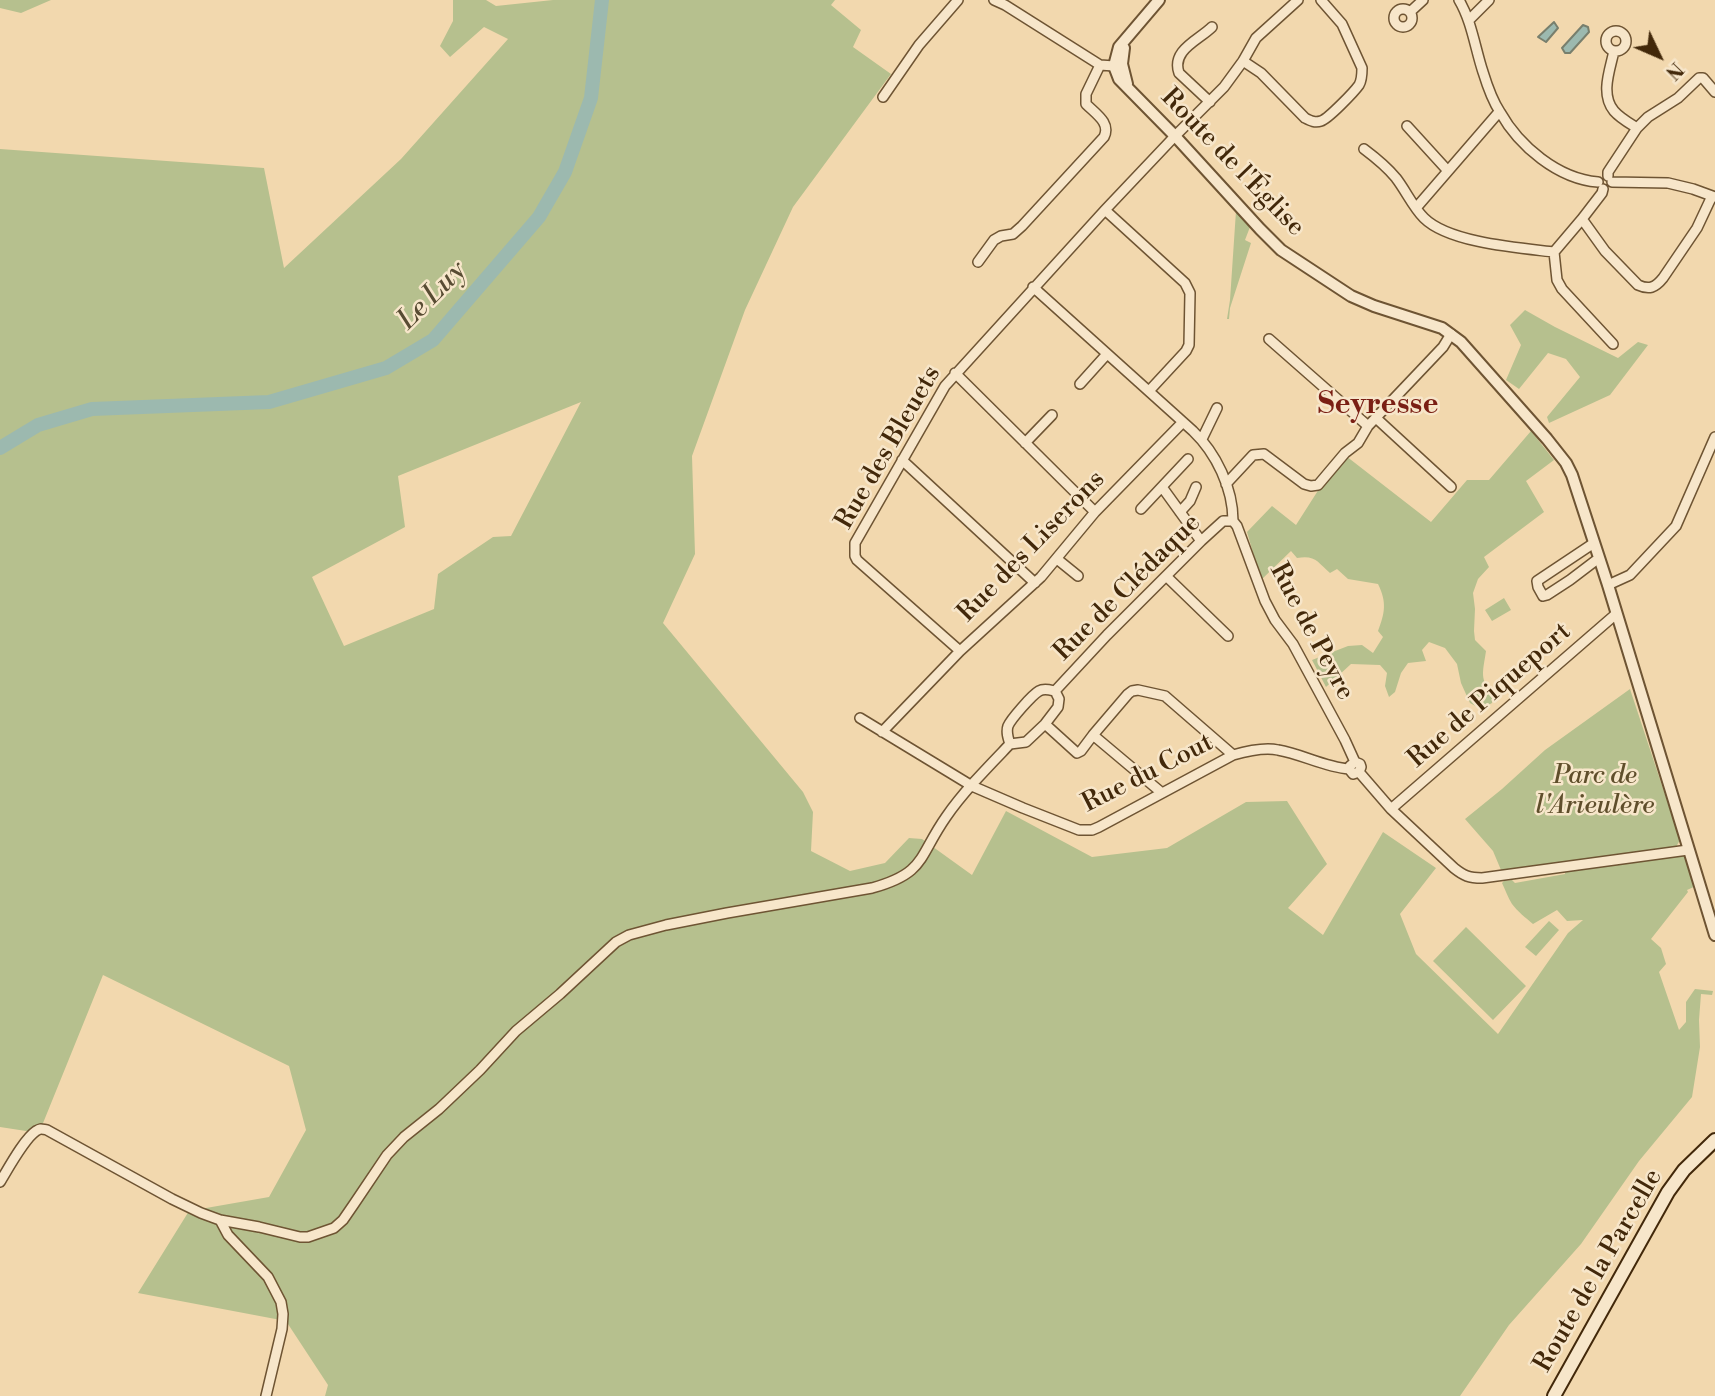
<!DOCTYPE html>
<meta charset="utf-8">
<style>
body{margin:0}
#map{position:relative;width:1715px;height:1396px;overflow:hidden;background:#f2d8ae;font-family:"Libre Bodoni",serif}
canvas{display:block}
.north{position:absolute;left:1624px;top:21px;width:70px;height:70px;-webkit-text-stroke:5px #f7e6ca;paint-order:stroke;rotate:134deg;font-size:19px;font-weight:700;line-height:28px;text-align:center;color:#42280a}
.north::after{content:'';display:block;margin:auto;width:24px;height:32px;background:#42280a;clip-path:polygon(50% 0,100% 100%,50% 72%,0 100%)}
</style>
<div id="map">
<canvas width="1715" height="1396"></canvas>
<div class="north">N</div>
</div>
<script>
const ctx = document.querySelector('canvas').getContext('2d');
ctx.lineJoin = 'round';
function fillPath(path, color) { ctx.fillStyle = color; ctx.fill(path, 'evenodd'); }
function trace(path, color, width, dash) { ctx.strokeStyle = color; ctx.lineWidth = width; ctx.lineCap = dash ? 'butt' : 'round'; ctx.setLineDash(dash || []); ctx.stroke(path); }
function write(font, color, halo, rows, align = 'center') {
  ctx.font = font + ' "Libre Bodoni",serif'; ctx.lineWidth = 5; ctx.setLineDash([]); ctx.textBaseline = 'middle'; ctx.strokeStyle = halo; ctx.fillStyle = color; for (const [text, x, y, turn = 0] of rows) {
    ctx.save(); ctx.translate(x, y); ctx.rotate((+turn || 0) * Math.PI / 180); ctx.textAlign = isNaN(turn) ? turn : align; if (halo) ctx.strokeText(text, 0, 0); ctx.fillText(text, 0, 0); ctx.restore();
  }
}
fillPath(new Path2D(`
 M 0,0 L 51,0 L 21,13 L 0,8 Z
 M 453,0 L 486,0 L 496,6 L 553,0 L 835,0 L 831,5 L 861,30 L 853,47 L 891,74 L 793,207 L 745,310 L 692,456 L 695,554 L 663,623 L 803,792 L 813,812 L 811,851 L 850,871 L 885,863 L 909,838 L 922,839 L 972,875 L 1006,811 L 1092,857 L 1167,848 L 1246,802 L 1287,801 L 1327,864 L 1288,908 L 1323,935 L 1383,832 L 1436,868 L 1400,914 L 1416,954 L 1498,1034 L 1568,933 L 1583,920 L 1567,921 L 1557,910 L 1533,924 C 1526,918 1517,911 1512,904 C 1508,898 1505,889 1502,883 L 1504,881 L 1512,880 L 1515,883 L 1565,874 L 1565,870 L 1685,853 L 1696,886 L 1687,890 L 1688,892 L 1651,939 L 1661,948 L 1666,964 L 1659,972 L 1679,1030 L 1686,1022 L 1686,1002 L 1695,989 L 1713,991 L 1712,995 L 1701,994 L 1699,1020 L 1700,1047 L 1692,1097 L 1639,1161 L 1581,1244 L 1509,1325 L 1460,1396 L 325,1396 L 328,1385 L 286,1321 L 138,1293 L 189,1211 L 269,1197 L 306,1130 L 289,1066 L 103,975 L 39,1133 L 0,1127 L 0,149 L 264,168 L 284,268 L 401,159 L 508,39 L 484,27 L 450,57 L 440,46 L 453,21 ZM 581,402 L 511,536 L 493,537 L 438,574 L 434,609 L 344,646 L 312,577 L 405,527 L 398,476 Z
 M 1236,211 L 1250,227 L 1245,240 L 1251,243 L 1230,308 L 1229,319 L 1227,319 L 1230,300 Z
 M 1525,310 L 1555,327 L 1618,358 L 1638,342 L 1648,345 L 1610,395 L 1549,423 L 1547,417 L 1580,377 L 1566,359 L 1548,353 L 1519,389 L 1506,380 L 1521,345 L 1510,325 Z
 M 1531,431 L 1554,460 L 1526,481 L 1544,512 L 1484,557 L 1489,567 L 1478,579 L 1473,593 L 1475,609 L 1474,631 L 1475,640 L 1486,651 C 1483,672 1479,679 1493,695 L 1492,703 L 1481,709 L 1470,703 L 1461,683 L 1457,664 L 1445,648 L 1429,642 L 1422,650 L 1426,661 L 1408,663 L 1401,673 L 1395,692 L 1389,697 L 1385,686 L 1387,673 L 1380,665 L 1351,664 L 1326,687 L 1312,660 L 1348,646 L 1362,645 L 1373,653 L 1383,637 L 1378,631 C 1385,613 1387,602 1378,584 L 1348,579 L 1337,569 L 1330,573 C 1317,562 1316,555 1297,558 L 1291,551 L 1261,580 L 1247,532 L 1272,506 L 1296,525 L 1319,489 L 1346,456 L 1431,522 L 1467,480 L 1489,480 Z
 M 1504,598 L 1511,610 L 1492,621 L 1485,610 Z
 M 1630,689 L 1680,840 L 1676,847 L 1501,870 L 1493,851 L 1465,819 L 1502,789 L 1545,750 Z
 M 1549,921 L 1559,930 L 1536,956 L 1525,947 Z
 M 1466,927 L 1526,986 L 1493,1020 L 1433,961 Z`), '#b6c08e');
const water = new Path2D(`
 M 1554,22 L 1558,28 L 1546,42 L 1538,37 Z
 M 1583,25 L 1588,27 L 1589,32 L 1570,53 L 1565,53 L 1562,48 Z`);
fillPath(water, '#9cb9af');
trace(water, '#787f6d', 2);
trace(new Path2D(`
 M 0,448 L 38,425 L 92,409 L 269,402 L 386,368 L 433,340 L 539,217 L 565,172 L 591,98 L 602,0`), '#9cb9af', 14);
const minor = new Path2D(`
 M 994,0 L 1005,5 L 1100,65 L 1114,66
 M 1459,0 C 1472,22 1475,48 1483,72 C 1487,85 1492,100 1500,112 C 1519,146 1558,179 1598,182
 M1394 18a9 9 0 1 1 18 0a9 9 0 1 1-18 0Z
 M 1410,12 L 1423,0
 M 1469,20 L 1489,0
 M1606 41a10 10 0 1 1 20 0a10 10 0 1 1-20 0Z
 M 1243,61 L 1261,73 L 1305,118 C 1311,121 1315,123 1321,121 C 1328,119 1354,92 1359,85 C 1362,80 1362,74 1362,68 L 1342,24 L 1321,0
 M 883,97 L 919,45 L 958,0
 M 1210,102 L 1179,73 C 1171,50 1199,40 1212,27
 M 1407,126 L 1448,171
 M 1637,128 L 1648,117 L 1678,98 L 1699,78 L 1703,78 L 1715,92
 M 1364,149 C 1376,158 1387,167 1396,178 C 1406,191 1413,207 1424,218 C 1449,243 1520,248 1554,252
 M 1608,176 L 1608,172 L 1637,128 C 1629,123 1620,118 1614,111 C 1600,94 1610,70 1614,51
 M 1612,182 L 1668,183 L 1693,189 L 1715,197
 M 1603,189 L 1602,193 L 1582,219 L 1605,251 L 1638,285 C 1649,290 1655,288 1663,278 L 1697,228 L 1712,196
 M 1416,208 L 1499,112
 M 1105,210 L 1185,283 L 1190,293 L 1189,345 L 1186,351 L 1149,391
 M 1554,252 L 1557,280 L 1562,289 L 1613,344
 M 1554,252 L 1582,219
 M 978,262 L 994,240 L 1001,236 L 1013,234 L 1022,226 L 1104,137 C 1111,123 1096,114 1086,104 L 1086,94 L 1100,65
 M 1033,287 L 1193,431 C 1216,453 1233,488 1233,521
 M 1269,339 L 1368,426
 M 955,373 L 1095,512
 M 1080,384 L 1107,354
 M 1376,418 L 1451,487
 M 1202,439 L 1217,408
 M 1025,443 L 1052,415
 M 902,460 L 1035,583
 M 1226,484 L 1253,455 L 1264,454 L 1304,484 L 1311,486 L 1318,485 L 1345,453 L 1358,443 L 1368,426 L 1443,347 L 1451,334
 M 1162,487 L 1201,541
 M 1141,509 L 1188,459
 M 1180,512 L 1190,501 L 1196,487
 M 1233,521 L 1237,526 L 1265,601 L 1275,620 L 1293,644 L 1345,740 L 1355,762
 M 1594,543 L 1537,581 L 1538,587 L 1543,596 L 1547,595 L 1570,580 L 1595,561 L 1599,560
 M 1057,559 L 1078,576
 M 1166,576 L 1228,636
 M 1608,585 L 1630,575 L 1676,526 L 1715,437
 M 960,651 L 857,560 L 855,556 L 855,543 L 945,386 L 1105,210 L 1175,136 L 1224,87 L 1243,61 L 1256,38 L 1298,0
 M 860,718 L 972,786 L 1023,808 L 1079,830 L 1092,830 L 1099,827 L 1233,755 C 1247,751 1264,747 1278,750 C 1302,754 1324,767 1349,769 L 1353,774 L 1359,772 L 1361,767 L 1360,764 L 1355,762 L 1350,766 L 1349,769
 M 1045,724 L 1077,753 L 1081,751 L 1093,735 L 1162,793
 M 882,732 L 960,651 L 1041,577 L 1095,512 L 1183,422
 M 1093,735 L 1128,694 L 1132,691 L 1138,690 L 1165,696 L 1233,755
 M 1010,744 L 1026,742 L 1045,724 L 1058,707 L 1059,699 L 1055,691
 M 1359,772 L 1391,809 L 1454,868 C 1464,876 1469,878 1482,878 L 1688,850
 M 1391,809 L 1616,614
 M 0,1182 C 8,1169 24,1139 36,1131 C 41,1128 41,1129 47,1130 L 172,1199 L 201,1213 L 220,1220 L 228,1235 L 268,1277 L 281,1302 L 283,1314 L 282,1329 L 266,1396
 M 220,1220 L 259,1227 L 300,1237 L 308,1237 L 334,1228 L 343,1220 L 354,1204 L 387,1155 L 404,1137 L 439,1109 L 480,1070 L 516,1031 L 560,994 L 616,942 L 629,935 L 666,925 L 727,913 L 872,888 C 926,873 918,857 946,817 C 964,791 988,767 1010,744 C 1008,738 1006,732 1008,726 C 1011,719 1032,695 1039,691 C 1044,688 1050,690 1055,691 L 1107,635 L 1201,541 L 1223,521 L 1233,521`);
const tertiary = new Path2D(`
 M 1159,0 L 1119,47 L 1114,66 L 1119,79 L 1175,136 L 1260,229 L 1281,250 L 1351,296 L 1374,306 L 1442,328 L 1461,342 L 1547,439 L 1566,463 L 1572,475 L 1608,585 L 1715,935
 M 1124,48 L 1122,64 L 1127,84`);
const secondary = new Path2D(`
 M 1554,1396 L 1668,1192 L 1684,1170 L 1715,1140`);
trace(minor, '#6e5433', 12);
trace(tertiary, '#6e5433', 14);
trace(secondary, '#42280a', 16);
trace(minor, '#f7e6ca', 9);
trace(tertiary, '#f7e6ca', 10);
trace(secondary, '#f7e6ca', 12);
write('26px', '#42280a', '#f7e6ca', [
 ["Route de l'Église",1232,163,46],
 ["Rue des Bleuets",889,448,-60],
 ["Rue des Liserons",1032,547,-46],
 ["Rue de Clédaque",1128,588,-45],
 ["Rue de Peyre",1311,632,62],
 ["Rue de Piqueport",1490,696,-41],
 ["Rue du Cout",1148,774,-27],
 ["Route de la Parcelle",1599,1271,-60]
]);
write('italic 26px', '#5f4e2b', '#f7e6ca', [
 ["Parc de",1595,777],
 ["l'Arieulère",1595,807]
]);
write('italic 28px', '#584c33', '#f7e6ca', [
 ["Le Luy",433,296,-45]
]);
write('bold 30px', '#7a1f14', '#f7e6ca', [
 ["Seyresse",1378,406]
]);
</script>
